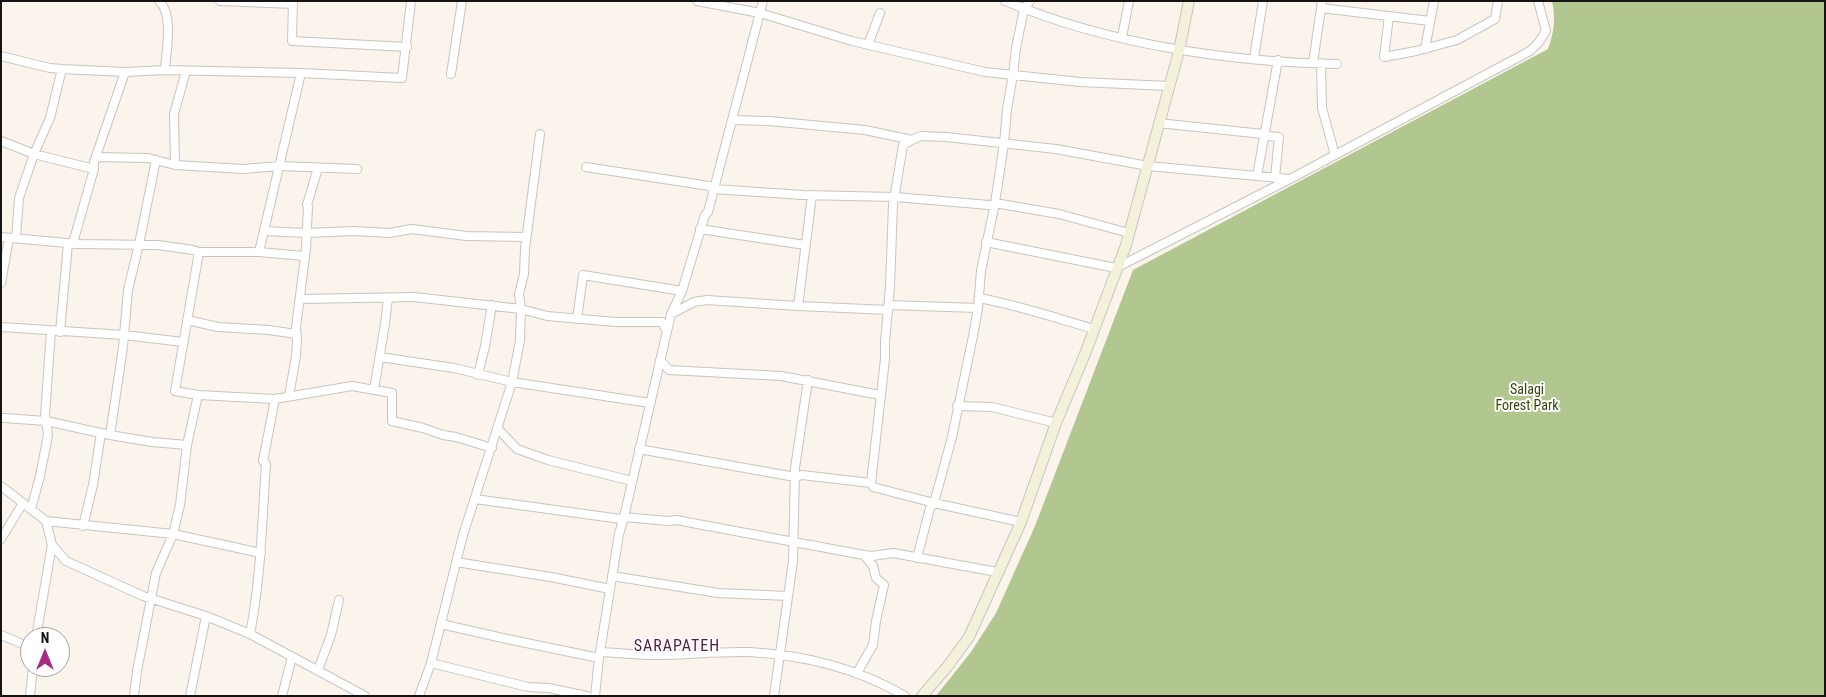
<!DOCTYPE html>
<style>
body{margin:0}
#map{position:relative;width:1826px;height:697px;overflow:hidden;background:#faf4ed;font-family:"Roboto Condensed",sans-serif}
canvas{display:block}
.frame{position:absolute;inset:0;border:2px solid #161412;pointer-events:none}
.north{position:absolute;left:20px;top:627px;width:50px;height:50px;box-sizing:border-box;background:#fff;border:1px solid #a2a1a0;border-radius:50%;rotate:0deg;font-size:14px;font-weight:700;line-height:20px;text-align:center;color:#161412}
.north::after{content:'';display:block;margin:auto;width:18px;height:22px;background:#a52c82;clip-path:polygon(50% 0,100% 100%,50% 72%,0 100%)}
</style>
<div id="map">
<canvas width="1826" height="697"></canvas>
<div class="frame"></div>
<div class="north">N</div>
</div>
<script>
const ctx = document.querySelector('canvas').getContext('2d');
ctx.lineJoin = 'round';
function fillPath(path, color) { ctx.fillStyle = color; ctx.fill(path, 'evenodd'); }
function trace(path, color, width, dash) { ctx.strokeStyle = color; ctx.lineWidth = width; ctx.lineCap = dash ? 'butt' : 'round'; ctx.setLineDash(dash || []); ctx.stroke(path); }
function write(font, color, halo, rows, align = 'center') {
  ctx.font = font + ' "Roboto Condensed",sans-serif'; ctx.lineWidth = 4; ctx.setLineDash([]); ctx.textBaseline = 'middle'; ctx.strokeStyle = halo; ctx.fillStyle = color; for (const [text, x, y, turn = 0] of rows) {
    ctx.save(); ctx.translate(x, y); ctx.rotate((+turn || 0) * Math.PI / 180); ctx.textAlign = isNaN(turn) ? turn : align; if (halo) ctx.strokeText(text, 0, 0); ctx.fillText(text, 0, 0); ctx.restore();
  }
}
fillPath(new Path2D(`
 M 1552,1 L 1825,1 L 1825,696 L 936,696 L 971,652 L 996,613 L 1035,526 L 1133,270 L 1548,49 C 1554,33 1556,18 1552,1 Z`), '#b2c78f');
const street = new Path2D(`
 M 159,1 C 174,14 166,52 165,70
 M 220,1 L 293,4
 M 293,1 L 292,41 L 407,47
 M 697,1 L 760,13 L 852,41 L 985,72 L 1080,82 L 1169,86
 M 1005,1 C 1108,44 1227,62 1337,64
 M 1321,8 L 1430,21
 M 1389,16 L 1384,57 L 1416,51 L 1457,40 L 1495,19 L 1498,1
 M 1122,37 L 1129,1
 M 868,45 L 880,13
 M 1425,49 L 1434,1
 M 1,56 L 50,68 L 62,69 L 125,72 L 165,70 L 301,73 L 402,78 L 411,1
 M 1254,58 L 1263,1
 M 1313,63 L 1322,1
 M 1321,63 L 1322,108 L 1335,155
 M 451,74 L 462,1
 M 733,120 L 769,121 L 865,130 L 912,140 L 921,136 L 946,137 L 1056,149 L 1148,166 L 1290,179
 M 1158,123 L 1263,134 L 1267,136 L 1279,137 L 1275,178
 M 1,141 L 34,154 L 94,169
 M 96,157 L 148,158 L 175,165 L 243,169 L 279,166 L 357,169
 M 175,165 L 174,114 L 186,71
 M 586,167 L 709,186 L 714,189 L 803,195 L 895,197 L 989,205 L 995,203 L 1059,214 L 1129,233
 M 1257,176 L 1278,60
 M 700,229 L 805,245
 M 264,231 L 307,233 L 353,231 L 389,233 L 412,229 L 466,236 L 526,237
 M 1,237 L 78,244 L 158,245 L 193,250 L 199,252 L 259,252 L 304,256
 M 16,238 L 19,198 L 34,154 L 50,118 L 62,69
 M 986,242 L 1116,268 L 1290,179 L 1530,51 L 1539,42 L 1546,31 L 1538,1
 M 73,243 L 94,169 L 94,162 L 125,72
 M 259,252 L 301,73
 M 1,283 L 9,238
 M 979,298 C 1018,305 1056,318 1094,329
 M 300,299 L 414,297 L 521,309 L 547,316 L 616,322 L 662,322 L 667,332
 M 889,305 L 978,308
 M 798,306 L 812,195
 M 671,314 L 694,302 L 707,300 L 798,306 L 888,310
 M 577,319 L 583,275 L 682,291
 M 187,320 L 218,327 L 269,330 L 296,334
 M 1,327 L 124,335 L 183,342
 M 60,332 L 68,243
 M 380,357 L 454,368 L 512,382 L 650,403
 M 660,360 L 669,370 L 781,376 L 880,395
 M 478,375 L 485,346 L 492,305
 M 374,390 L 385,324 L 388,298
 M 198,395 L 175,391 L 199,252
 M 289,396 L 296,356 L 297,341 L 296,327 L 306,249 L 308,207 L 307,205 L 318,168
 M 957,406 L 992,407 L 1056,423
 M 4,418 L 46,421 L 110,435 L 152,442 L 187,445
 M 498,429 L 517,449 L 548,460 L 632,481
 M 110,435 L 123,347 L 128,290 L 139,244 L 156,160
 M 639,449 L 795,477 L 802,475 L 871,483 L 873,487 L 934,503 L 1021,522
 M 871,483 L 885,359 L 885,342 L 890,286 L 893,205 L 903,145 L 912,140
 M 1,486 L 46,521 L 52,545 L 66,561 L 143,596 L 206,616 L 250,634 L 365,696
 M 475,499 L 621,519 L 624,517 L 668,521 L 676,520 L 864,555 L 872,556 L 893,553 L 997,572
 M 31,509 L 40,476 L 48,435 L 45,415 L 51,331
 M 46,521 L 173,534 L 261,553
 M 83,526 L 93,485 L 101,433
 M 1,539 L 23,503
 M 917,558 L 930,508 L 934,503 L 952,437 L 973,336 L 978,308 L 981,271 L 995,203 L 1004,144 L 1007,109 L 1013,75 L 1016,48 L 1024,9 L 1030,1
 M 456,562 L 551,577 L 610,589
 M 612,576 L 718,593 L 788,596
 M 441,624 L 507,639 L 599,658
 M 250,634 C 261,578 262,521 266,464 L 263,461 L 275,399
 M 1,635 L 30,647
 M 36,637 L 52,545
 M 601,652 C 619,653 637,655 654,655 C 686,655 718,651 749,652 C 804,655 857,668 905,696
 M 431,663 L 528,687 L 548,688 L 587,696
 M 318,670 L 331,635 L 339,600
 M 857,673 L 873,645 L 876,621 L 884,585 L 876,578 L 873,566 L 864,555
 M 30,696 L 33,667
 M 134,696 L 137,671 L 156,573 L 173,534 L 180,505 L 187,445 L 198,395 L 275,399 L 352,386 L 392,393 L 392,421 L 423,428 L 443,435 L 456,437 L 492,448
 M 190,696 L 206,616
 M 282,696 L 292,657
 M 419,696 L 431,663 L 463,535 L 512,382 L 520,341 L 521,309 L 519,294 L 524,274 L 525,249 L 540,134
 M 595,696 L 599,658 L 619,534 L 624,517 L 671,314 L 682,291 L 705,215 L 708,212 L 763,1
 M 774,696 L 793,561 L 795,468 L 808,380`);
const secondary = new Path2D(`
 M 922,696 L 947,667 L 969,637 L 1021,522 L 1056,423 L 1085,354 L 1126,245 L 1179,51 L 1189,1`);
trace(street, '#c9c4bd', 10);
trace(secondary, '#c9c4bd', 12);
trace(street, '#fff', 8);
trace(secondary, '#f3f1da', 10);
write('14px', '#344606', '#fff', [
 ["Salagi",1527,390],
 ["Forest Park",1527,406]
]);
ctx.letterSpacing = '1px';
write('16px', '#551b43', '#fff', [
 ["SARAPATEH",677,647]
]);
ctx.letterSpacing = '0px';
</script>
